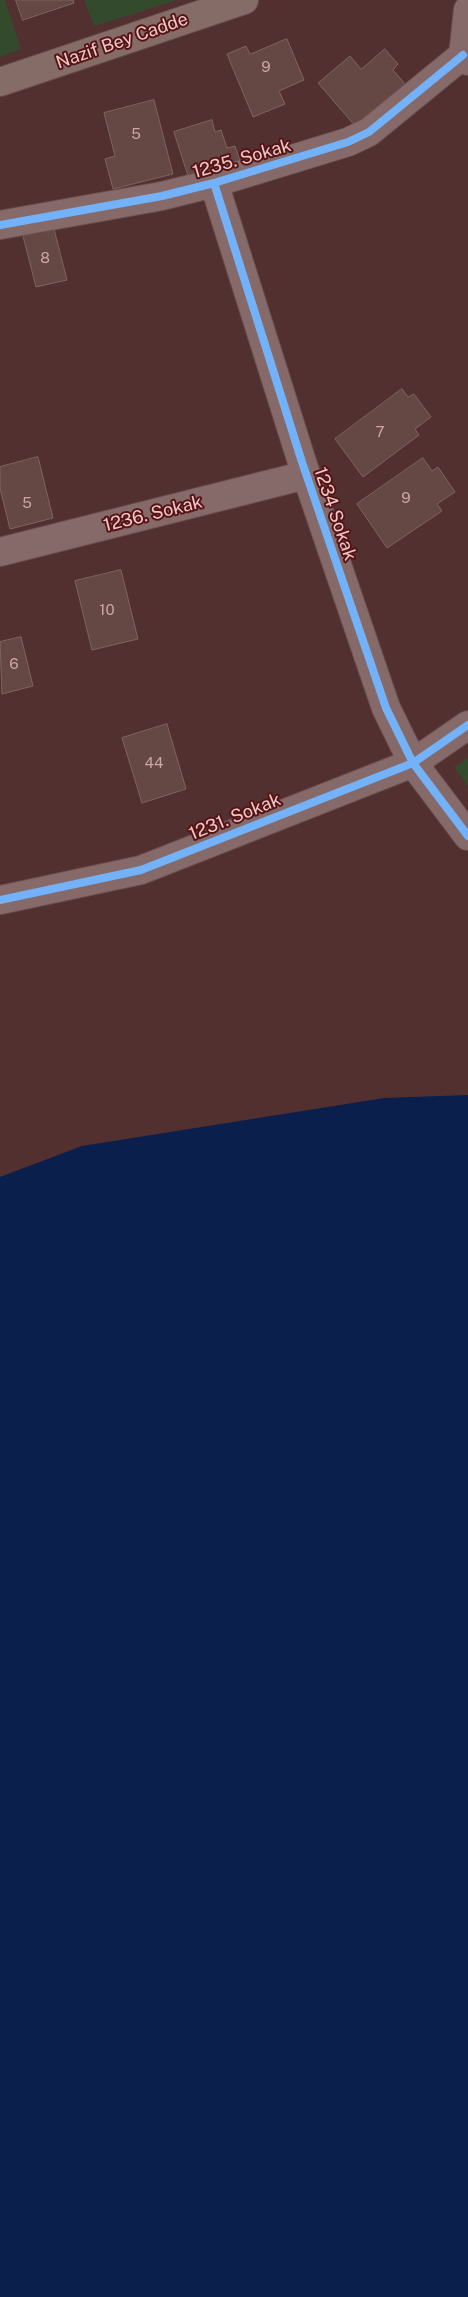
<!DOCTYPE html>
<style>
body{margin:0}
canvas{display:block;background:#523030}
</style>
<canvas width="468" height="2297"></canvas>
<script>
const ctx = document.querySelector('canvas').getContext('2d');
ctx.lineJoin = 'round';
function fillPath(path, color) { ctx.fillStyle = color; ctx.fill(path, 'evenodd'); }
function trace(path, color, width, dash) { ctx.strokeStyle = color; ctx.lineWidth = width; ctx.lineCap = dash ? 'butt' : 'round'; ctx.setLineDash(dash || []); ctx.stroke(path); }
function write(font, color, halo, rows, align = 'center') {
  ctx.font = font + ' "Public Sans",sans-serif'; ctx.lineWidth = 4; ctx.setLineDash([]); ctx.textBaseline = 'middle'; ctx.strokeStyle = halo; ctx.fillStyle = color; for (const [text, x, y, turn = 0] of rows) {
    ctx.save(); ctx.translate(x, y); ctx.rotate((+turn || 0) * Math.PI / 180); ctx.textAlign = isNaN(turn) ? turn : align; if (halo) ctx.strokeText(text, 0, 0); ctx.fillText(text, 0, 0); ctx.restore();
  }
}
fillPath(new Path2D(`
 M 0,0 L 5,0 L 21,49 L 0,57 Z
 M 84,0 L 177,0 L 94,26 Z
 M 468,758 L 468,786 L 454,767 Z`), '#344a2d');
fillPath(new Path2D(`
 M 468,1095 L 468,2297 L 0,2297 L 0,1177 L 82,1146 L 384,1098 Z`), '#0b1f4c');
const building = new Path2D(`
 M 16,0 L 73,0 L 74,3 L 23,20 Z
 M 287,39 L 304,80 L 279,91 L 285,104 L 253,117 L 227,54 L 246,46 L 250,54 Z
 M 385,49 L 398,64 L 393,70 L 405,84 L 356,127 L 318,83 L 350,56 L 361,69 Z
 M 154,100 L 173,174 L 113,189 L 105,159 L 115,156 L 104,113 Z
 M 212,120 L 215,132 L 221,130 L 227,148 L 235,146 L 241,163 L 189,179 L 174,132 Z
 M 54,229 L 67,280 L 36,287 L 23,236 Z
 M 402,389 L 408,397 L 414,394 L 431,417 L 415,429 L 419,435 L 363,477 L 335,439 Z
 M 38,457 L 53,518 L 10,529 L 0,488 L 0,467 Z
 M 423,458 L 432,471 L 438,467 L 455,492 L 437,504 L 442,511 L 387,548 L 357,504 Z
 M 121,570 L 138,639 L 92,650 L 75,581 Z
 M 21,637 L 33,686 L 2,694 L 0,642 Z
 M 167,724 L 186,789 L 142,803 L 122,738 Z`);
fillPath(building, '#654843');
trace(building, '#80635e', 1);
const street = new Path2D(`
 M 468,10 L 463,55 L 468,61
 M 214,183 L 302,462 L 386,708 L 413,763 L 468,836
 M 0,225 L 162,196 L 214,183 L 348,142 L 369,132 L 463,55
 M 0,552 L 306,475
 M 0,900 L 141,870 L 413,763 L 468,725`);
const secondary = new Path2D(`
 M 0,82 L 244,0`);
trace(street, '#6c4e4e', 30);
trace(secondary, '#6c4e4e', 30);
trace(street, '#866a69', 28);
trace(secondary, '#866c67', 28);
trace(new Path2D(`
 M 214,183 L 302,462 L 386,708 L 413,763 L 468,836
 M 0,225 L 162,196 L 214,183 L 348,142 L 369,132 L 463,55
 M 0,900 L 141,870 L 413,763 L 468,725`), '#73b2f8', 8);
write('15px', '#cda7a4', null, [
 ["9",266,67],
 ["5",136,134],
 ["8",45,258],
 ["7",380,432],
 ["9",406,498],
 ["5",27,503],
 ["10",107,610],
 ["6",14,664],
 ["44",154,763]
]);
write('18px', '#f0c7c5', '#551518', [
 ["Nazif Bey Cadde",122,41,-19],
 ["1235. Sokak",242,159,-16],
 ["1236. Sokak",153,514,-14],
 ["1234 Sokak",335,514,71],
 ["1231. Sokak",235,817,-22]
]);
</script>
